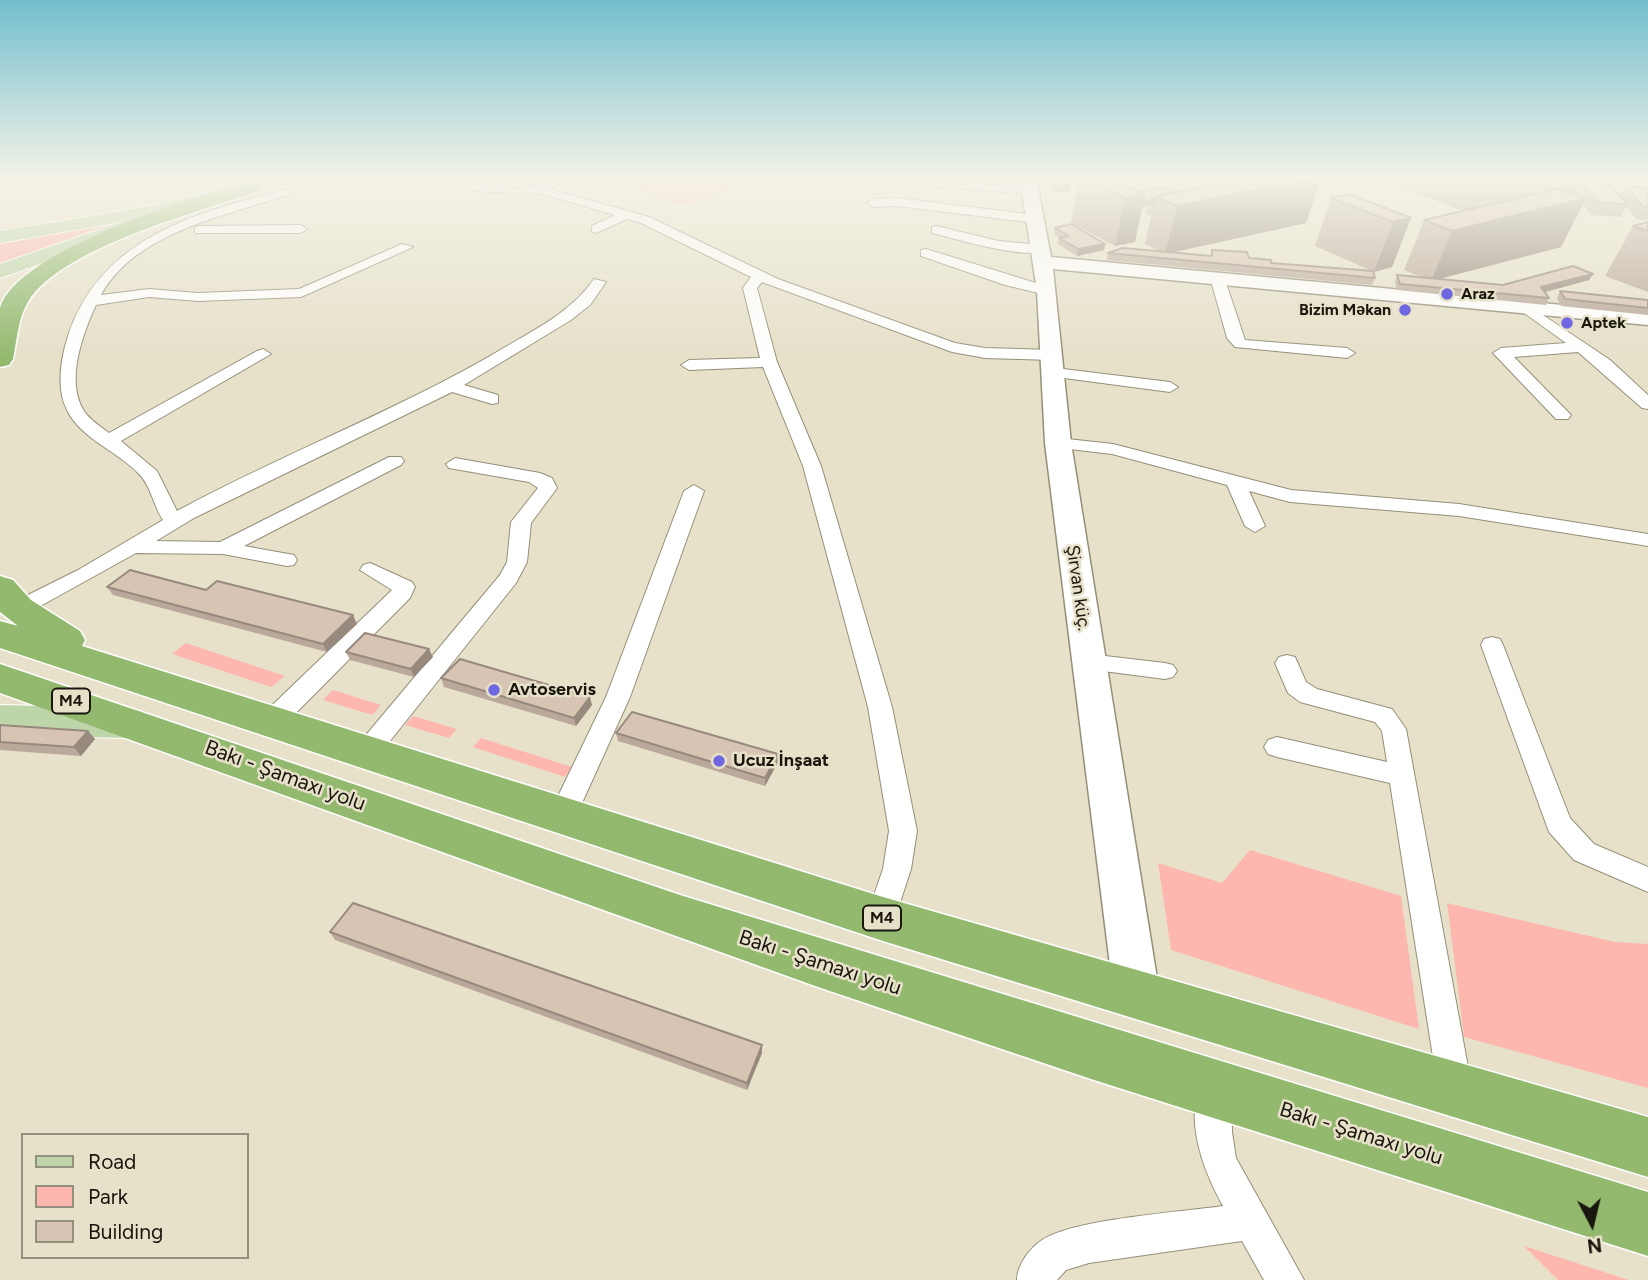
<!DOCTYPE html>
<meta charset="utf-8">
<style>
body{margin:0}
#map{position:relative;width:1648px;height:1280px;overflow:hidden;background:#e7e1ca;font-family:Figtree,sans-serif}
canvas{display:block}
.legend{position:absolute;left:21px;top:1133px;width:228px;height:126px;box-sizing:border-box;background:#e7e1ca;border:2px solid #94907e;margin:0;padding:9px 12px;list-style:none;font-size:21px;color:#18160d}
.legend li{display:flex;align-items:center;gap:14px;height:35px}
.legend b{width:35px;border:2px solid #94907e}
.north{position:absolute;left:1557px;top:1189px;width:70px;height:70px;-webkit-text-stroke:5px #e7e1ca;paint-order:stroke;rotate:173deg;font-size:19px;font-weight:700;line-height:28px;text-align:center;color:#18160d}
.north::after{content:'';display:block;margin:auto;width:24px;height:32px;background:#18160d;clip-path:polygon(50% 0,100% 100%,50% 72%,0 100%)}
</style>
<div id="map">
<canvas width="1648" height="1280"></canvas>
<ul class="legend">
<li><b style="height:9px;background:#bed5a9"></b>Road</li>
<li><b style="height:19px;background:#feb7af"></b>Park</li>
<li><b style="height:19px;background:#d8c4b3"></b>Building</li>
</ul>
<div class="north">N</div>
</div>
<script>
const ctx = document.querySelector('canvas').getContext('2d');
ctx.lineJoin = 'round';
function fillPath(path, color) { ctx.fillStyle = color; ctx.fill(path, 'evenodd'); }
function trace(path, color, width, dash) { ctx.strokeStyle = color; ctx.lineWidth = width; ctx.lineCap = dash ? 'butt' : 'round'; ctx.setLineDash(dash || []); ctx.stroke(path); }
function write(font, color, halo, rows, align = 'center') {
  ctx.font = font + ' Figtree,sans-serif'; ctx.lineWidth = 5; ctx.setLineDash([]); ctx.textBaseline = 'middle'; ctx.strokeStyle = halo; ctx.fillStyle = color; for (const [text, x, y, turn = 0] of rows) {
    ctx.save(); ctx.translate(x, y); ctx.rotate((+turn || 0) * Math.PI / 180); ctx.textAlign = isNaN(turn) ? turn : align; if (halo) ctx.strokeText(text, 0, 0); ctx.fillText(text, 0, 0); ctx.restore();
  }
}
fillPath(new Path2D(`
 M 584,178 L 767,178 L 683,205 L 623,186 Z
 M 125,220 L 0,264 L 0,243 Z
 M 186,643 L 285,676 L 271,687 L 172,654 Z
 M 333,690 L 381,705 L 372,715 L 323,700 Z
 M 413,716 L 457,729 L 449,738 L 405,725 Z
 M 481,738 L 572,767 L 565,777 L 473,747 Z
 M 1250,850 L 1401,896 L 1419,1029 L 1171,950 L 1158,863 L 1222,883 Z
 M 1447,903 L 1615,942 L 1648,944 L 1648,1088 L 1464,1037 Z
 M 1524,1246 L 1629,1280 L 1558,1280 Z`), '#feb7af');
const street = new Path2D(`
 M 416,178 C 456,177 498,194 537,186 C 548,184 555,178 568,178 L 550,189 L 649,217 L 778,279 L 955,343 L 985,348 L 1053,350 L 1061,355 L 1053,360 L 985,358 L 952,352 L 762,282 L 757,288 L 777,362 L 821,466 L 892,707 L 917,831 L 911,869 L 892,927 L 881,931 L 870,927 L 866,918 L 883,869 L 889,831 L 868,707 L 803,466 L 763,367 L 689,370 L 681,365 L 689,360 L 760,358 L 743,288 L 751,277 L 641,223 L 627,219 L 596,233 L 592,232 L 592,226 L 615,215 L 539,193 L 485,192 Z
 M 857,178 L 905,178 L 1030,188 L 1036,191 L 1030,194 L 863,181 Z
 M 287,189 L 293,192 L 291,194 C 228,215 135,232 101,295 L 149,289 L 198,293 L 299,289 L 402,244 L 413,247 L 301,297 L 198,301 L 149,297 L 96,305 C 83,333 65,381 84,411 C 90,420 101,427 109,433 L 257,351 L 263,349 L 271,354 L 121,441 L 157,471 L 177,511 C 284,453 397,411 502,349 C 536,329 571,312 594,279 L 606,282 L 590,305 L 571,320 L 464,385 L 498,395 L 498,403 L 492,404 L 452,392 L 194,518 L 156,541 L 220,542 L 389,457 L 401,457 L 404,461 L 401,465 L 244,546 L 294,555 L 297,560 L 294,565 L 287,566 L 223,554 L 136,553 L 26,614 L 10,614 L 7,609 L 10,604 L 78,570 L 163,520 C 153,505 151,485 138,473 C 117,451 80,438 67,410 C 56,388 61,358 68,336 C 100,238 196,212 287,189 Z
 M 0,190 L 5,191 L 5,195 L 0,196 Z
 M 897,198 L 1035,215 L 1041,219 L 1035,223 L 897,206 L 873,207 L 867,203 L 873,199 Z
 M 199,226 L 301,225 L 307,229 L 301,233 L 195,233 L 195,227 Z
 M 936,226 L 999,241 L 1041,245 L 1047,249 C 1031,262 953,238 932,233 L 932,227 Z
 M 926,249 L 1052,288 L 1054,291 L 1047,295 L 1005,285 L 921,256 L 921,250 Z
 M 1217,273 L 1224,277 L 1245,340 L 1347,348 L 1355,353 L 1347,358 L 1235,347 L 1227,338 L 1210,277 Z
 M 1525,303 L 1610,360 L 1648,395 L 1648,409 L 1642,408 L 1578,352 L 1514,357 L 1571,415 L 1568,419 L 1556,419 L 1493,353 L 1501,348 L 1566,343 L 1520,310 L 1520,304 Z
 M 1055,368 L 1170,382 L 1178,387 L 1170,392 L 1049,376 L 1049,370 Z
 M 1058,438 L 1113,444 L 1291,490 L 1459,504 L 1648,534 L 1648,546 L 1459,516 L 1290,502 L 1249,491 L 1265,526 L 1255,532 L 1245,526 L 1227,485 L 1112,454 L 1052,447 L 1049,443 Z
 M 455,458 L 540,473 L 552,478 L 557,488 L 531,523 L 527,562 L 516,583 L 374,761 L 365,764 L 356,761 L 352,754 L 356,747 L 500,575 L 507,562 L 511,522 L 538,488 L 529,482 L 449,468 L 446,464 Z
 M 694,485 L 704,491 L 630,697 L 572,825 L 562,828 L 552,825 L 548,817 L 606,697 L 684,491 Z
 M 370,563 L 412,582 L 415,587 L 410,598 L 279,730 L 270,732 L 261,730 L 258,723 L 261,716 L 392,590 L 360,570 L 363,565 Z
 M 1492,637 L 1500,639 L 1503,645 L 1570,818 L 1594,844 L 1648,867 L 1648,892 L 1574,860 L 1549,832 L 1481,645 L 1484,639 Z
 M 1088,654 L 1165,663 L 1173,665 L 1177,671 L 1173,677 L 1165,679 L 1080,668 L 1076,662 L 1080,656 Z
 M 1287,655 L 1295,657 L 1306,682 L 1317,689 L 1392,709 L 1406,729 L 1472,1089 L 1467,1101 L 1455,1106 L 1443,1101 L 1438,1089 L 1390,783 L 1277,757 L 1268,754 L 1264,747 L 1268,740 L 1277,737 L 1387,762 L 1382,731 L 1375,722 L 1300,702 L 1288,693 L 1275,663 L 1279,657 Z
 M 1214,1071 L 1226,1076 L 1231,1088 L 1232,1132 L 1236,1158 L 1304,1280 L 1264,1280 L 1242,1241 L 1089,1263 L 1066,1270 L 1057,1280 L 1017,1280 C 1017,1265 1030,1248 1042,1240 C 1074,1219 1181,1212 1223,1206 C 1202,1168 1184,1119 1202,1076 Z`);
const secondary = new Path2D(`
 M 1020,178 L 1036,178 L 1051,257 L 1648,313 L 1648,325 L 1053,269 L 1071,443 L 1160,997 L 1153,1013 L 1137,1019 L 1121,1013 L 1114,997 L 1045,443 L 1037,291 Z`);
const primary = new Path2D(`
 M 266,178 L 294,178 L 291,182 L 212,206 L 205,204 L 131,220 L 140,226 L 137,230 L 0,278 L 0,264 L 121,222 L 0,243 L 0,231 C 89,217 180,203 266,178 Z
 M 0,705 L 128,708 L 142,712 L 148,723 L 142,734 L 128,738 L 0,735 Z`);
const highway = new Path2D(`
 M 252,181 L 262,187 L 259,191 C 201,211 60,248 28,302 C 18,318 17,340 13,359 L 9,365 L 0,367 C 0,349 0,325 0,308 C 16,251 198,195 252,181 Z
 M 0,576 L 13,580 L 31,600 L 80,631 L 85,640 L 82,646 L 883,897 L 1648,1117 L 1648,1177 L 883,941 L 0,648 L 0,621 L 18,626 L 0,612 Z
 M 0,664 L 680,895 L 1648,1192 L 1648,1256 L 1094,1080 L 818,987 L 0,693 Z`);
trace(street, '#948f79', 2);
trace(secondary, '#948f79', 3);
trace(primary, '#fff', 2);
trace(highway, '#fff', 3);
fillPath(street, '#fff');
fillPath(secondary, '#fff');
fillPath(primary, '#bed5a9');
fillPath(highway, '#93b96f');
fillPath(new Path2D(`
 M 666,178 L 690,178 L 690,179 L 679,183 L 666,180 Z
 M 1042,178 L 1110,178 L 1141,192 L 1173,192 L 1215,184 L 1201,178 L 1321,178 L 1306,223 L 1174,252 L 1210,256 L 1212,250 L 1271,263 L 1372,271 L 1315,246 L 1331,198 L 1411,218 L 1392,267 L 1373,272 L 1375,278 L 1372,285 L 1107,260 L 1108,253 L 1159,251 L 1145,244 L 1151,216 L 1146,214 L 1147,207 L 1153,206 L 1154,205 L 1142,207 L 1135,242 L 1115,246 L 1071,223 L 1078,181 L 1068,183 L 1070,191 L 1057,192 L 1045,183 Z
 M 1375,178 L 1590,178 L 1595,183 L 1620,196 L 1625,186 L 1648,188 L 1648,220 L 1636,219 L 1626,207 L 1621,217 L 1591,215 L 1583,204 L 1561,247 L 1439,279 L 1503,285 L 1593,274 L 1589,280 L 1545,292 L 1549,298 L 1546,305 L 1397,290 L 1395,282 L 1397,275 L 1421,277 L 1404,270 L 1424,220 L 1463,211 Z
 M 1648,222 L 1648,292 L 1605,276 L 1633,226 Z
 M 1055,228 L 1105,244 L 1104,250 L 1077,256 L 1058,244 L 1059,238 L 1060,238 L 1054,234 Z
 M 1560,291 L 1648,300 L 1648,315 L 1561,306 L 1557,298 Z
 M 107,587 L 206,590 L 357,624 L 327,652 L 113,595 Z
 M 346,652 L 433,657 L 414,677 L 350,660 Z
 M 441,678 L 592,705 L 576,726 L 444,687 Z
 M 0,725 L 88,731 L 95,739 L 81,756 L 0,750 Z
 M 616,733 L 778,754 L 778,762 L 765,786 L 618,741 Z
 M 330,932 L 762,1053 L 747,1090 L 335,940 Z`), '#baa99a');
fillPath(new Path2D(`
 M 678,178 L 690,178 L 690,179 L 679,183 Z
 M 1061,178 L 1078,178 L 1078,181 L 1060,184 Z
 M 1295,178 L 1321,178 L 1306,223 L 1165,254 L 1177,206 Z
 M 1575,184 L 1566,203 L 1586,198 L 1561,247 L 1431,281 L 1452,231 L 1556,189 Z
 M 1071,185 L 1070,191 L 1057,192 L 1057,186 Z
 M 1145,194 L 1155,198 L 1154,205 L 1142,207 L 1135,242 L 1115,246 L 1125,198 Z
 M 1411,218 L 1392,267 L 1374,272 L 1393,222 Z
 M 1105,244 L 1104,250 L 1077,256 L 1078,249 Z
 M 1593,274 L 1589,280 L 1538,294 L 1541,287 Z
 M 353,615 L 357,624 L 327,652 L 323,644 Z
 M 429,649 L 433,657 L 414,677 L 411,669 Z
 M 590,697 L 592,705 L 576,726 L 574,718 Z
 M 88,731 L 95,739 L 81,756 L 74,747 Z
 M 778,754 L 778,762 L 765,786 L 765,778 Z
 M 762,1045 L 762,1053 L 747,1090 L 747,1083 Z`), '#97897d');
const building = new Path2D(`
 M 1046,178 L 1064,178 L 1061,178 L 1071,185 L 1057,186 Z
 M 1083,178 L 1110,178 L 1145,194 L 1125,198 Z
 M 1246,178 L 1314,178 L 1177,206 L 1156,196 Z
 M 1523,178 L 1555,178 L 1575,184 L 1556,189 Z
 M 1564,178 L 1590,178 L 1595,183 L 1611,185 L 1628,205 L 1598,202 L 1582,183 L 1567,182 Z
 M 1625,186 L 1648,188 L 1648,207 L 1643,207 Z
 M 1162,187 L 1173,192 L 1156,196 L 1155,198 L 1143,201 L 1145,194 L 1141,192 Z
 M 1556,189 L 1586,198 L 1452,231 L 1424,220 Z
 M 1349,194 L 1411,218 L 1393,222 L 1331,198 Z
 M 1648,222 L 1648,231 L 1633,226 Z
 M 1071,224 L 1105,244 L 1078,249 L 1059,238 L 1069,236 L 1055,228 Z
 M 1123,248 L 1212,256 L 1212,250 L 1247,252 L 1249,258 L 1271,260 L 1271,263 L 1373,271 L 1375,278 L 1108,253 Z
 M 1573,266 L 1593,274 L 1541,287 L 1549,298 L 1400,284 L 1397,275 L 1503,285 Z
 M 1560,291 L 1648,300 L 1648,308 L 1565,299 Z
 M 130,570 L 206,590 L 217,581 L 353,615 L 323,644 L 107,587 Z
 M 365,633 L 429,649 L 411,669 L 346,652 Z
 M 460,659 L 590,697 L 574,718 L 441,678 Z
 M 632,712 L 778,754 L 765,778 L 616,733 Z
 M 0,725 L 88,731 L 74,747 L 0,742 Z
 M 353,903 L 762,1045 L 747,1083 L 330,932 Z`);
fillPath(building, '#d8c4b3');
trace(building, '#97897d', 2);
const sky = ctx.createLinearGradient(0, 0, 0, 357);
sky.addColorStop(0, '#73bfce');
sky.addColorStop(0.5, '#f4f2e7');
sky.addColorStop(1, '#f4f2e700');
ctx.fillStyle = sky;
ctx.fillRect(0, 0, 1648, 357);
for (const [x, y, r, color] of [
 [1447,294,7,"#6e67e1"],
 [1405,310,7,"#6e67e1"],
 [1567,323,7,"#6e67e1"],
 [494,690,7,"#6e67e1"],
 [719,761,7,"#6e67e1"]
]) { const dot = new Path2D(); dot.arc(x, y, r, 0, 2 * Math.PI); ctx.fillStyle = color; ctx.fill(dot); trace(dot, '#e7e1ca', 2.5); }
write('bold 16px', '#18160d', '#e7e1ca', [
 ["Araz",1461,294],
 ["Bizim Məkan",1391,310,"right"],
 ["Aptek",1581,323]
], 'left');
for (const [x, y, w] of [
 [71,701,38],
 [882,918,38]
]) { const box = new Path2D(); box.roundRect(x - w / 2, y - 12.5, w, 25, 5); ctx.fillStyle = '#e7e1ca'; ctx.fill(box); trace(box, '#18160d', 2); }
write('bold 16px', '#18160d', null, [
 ["M4",71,701],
 ["M4",882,918]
]);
write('18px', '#18160d', '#e7e1ca', [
 ["Şirvan küç.",1078,588,82]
]);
write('bold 18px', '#18160d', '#e7e1ca', [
 ["Avtoservis",508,690],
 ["Ucuz İnşaat",733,761]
], 'left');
write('21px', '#18160d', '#e7e1ca', [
 ["Bakı - Şamaxı yolu",285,776,20],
 ["Bakı - Şamaxı yolu",820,963,18],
 ["Bakı - Şamaxı yolu",1361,1134,17]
]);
</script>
